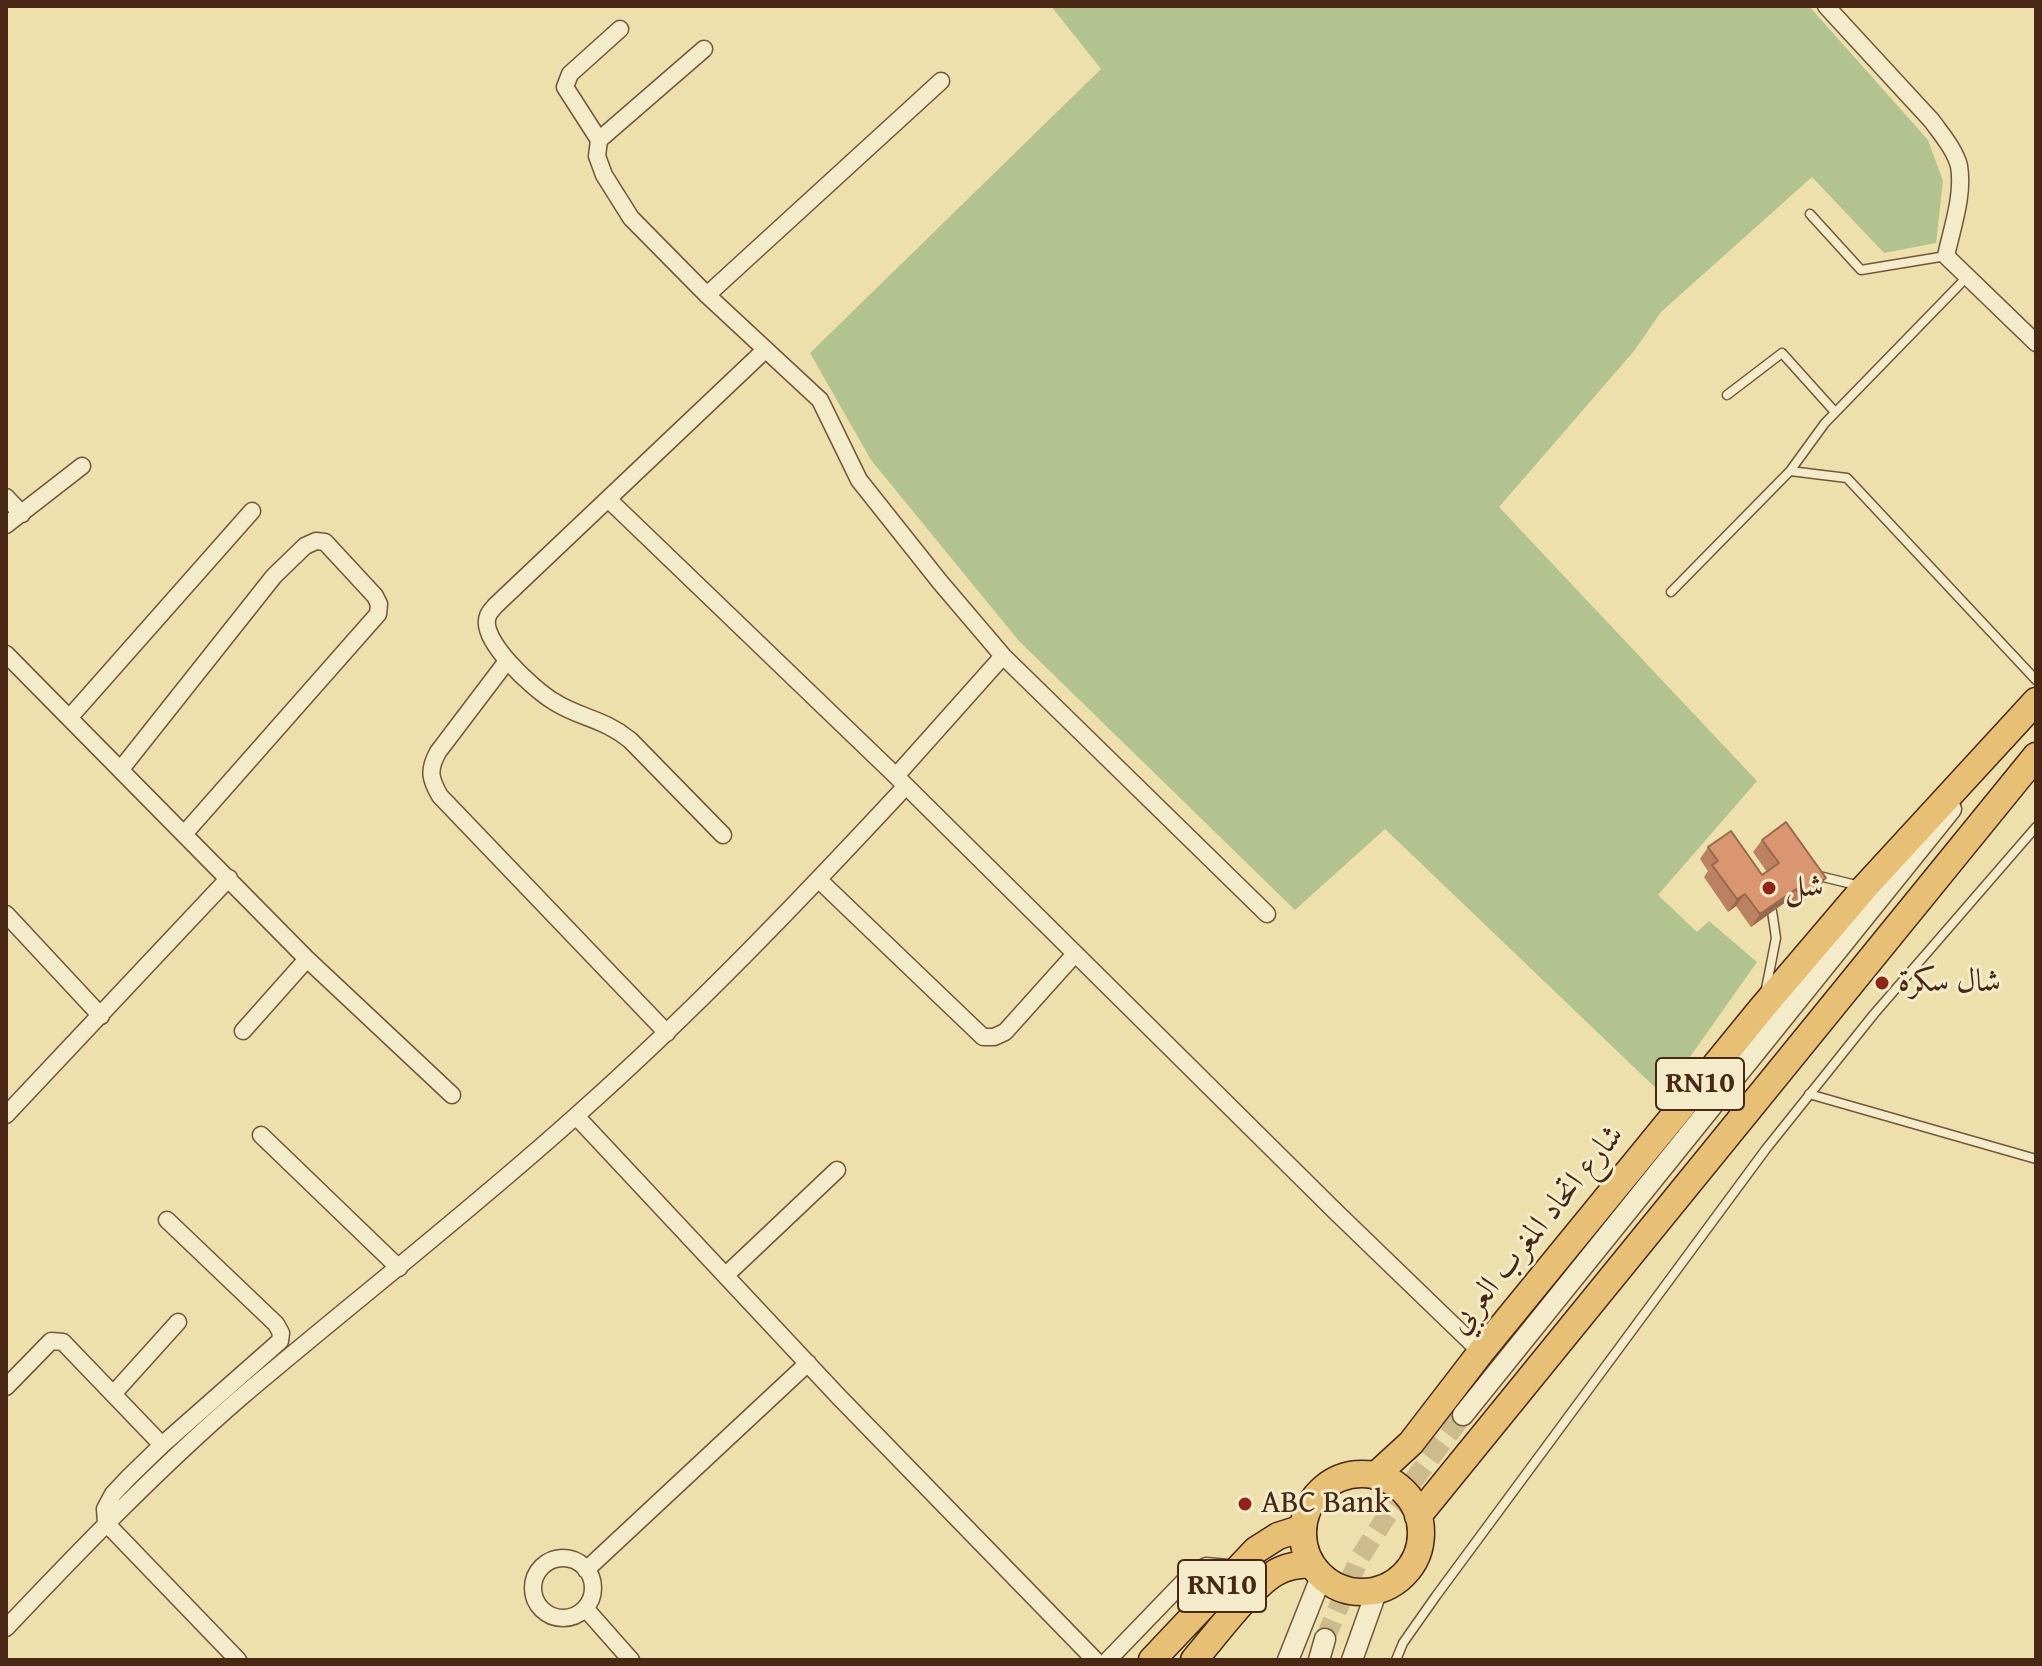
<!DOCTYPE html>
<meta charset="utf-8">
<style>
body{margin:0}
#map{position:relative;width:2042px;height:1666px;overflow:hidden;background:#eee0ad;font-family:"Gentium Book Plus",serif}
canvas{display:block}
.frame{position:absolute;inset:0;border:8px solid #482814;pointer-events:none}
</style>
<div id="map">
<canvas width="2042" height="1666"></canvas>
<div class="frame"></div>
</div>
<script>
const ctx = document.querySelector('canvas').getContext('2d');
ctx.lineJoin = 'round';
function fillPath(path, color) { ctx.fillStyle = color; ctx.fill(path, 'evenodd'); }
function trace(path, color, width, dash) { ctx.strokeStyle = color; ctx.lineWidth = width; ctx.lineCap = dash ? 'butt' : 'round'; ctx.setLineDash(dash || []); ctx.stroke(path); }
function write(font, color, halo, rows, align = 'center') {
  ctx.font = font + ' "Gentium Book Plus",Amiri,serif'; ctx.lineWidth = 6; ctx.setLineDash([]); ctx.textBaseline = 'middle'; ctx.strokeStyle = halo; ctx.fillStyle = color; for (const [text, x, y, turn = 0] of rows) {
    ctx.save(); ctx.translate(x, y); ctx.rotate((+turn || 0) * Math.PI / 180); ctx.textAlign = isNaN(turn) ? turn : align; if (halo) ctx.strokeText(text, 0, 0); ctx.fillText(text, 0, 0); ctx.restore();
  }
}
fillPath(new Path2D(`
 M 1051,6 L 1809,6 L 1928,140 L 1943,181 L 1936,243 L 1884,253 L 1812,177 L 1661,312 L 1634,351 L 1499,507 L 1757,781 L 1658,895 L 1697,932 L 1709,921 L 1757,962 L 1663,1095 L 1385,829 L 1295,910 L 1019,641 L 871,460 L 810,353 L 1101,69 Z`), '#b3c38f');
trace(new Path2D(`
 M 1325,1639 L 1359,1559 L 1388,1514 L 1463,1415`), '#cdbb8e', 20, [20, 10]);
const service = new Path2D(`
 M 1810,214 L 1861,270 L 1946,256
 M 1727,395 L 1782,353 L 1835,412
 M 1790,471 L 1825,423 L 1967,277
 M 1671,592 L 1790,471 L 1847,478 L 2036,680
 M 1815,875 L 1860,886
 M 1766,989 L 1776,938 L 1772,911
 M 1809,1094 L 2036,1159
 M 1396,1660 L 1403,1643 L 1436,1596 L 1766,1149 L 1874,1014 L 2036,827`);
const minor = new Path2D(`
 M 1826,6 L 1932,121 C 1942,135 1955,150 1959,166 C 1964,195 1952,228 1946,256 L 2036,343
 M 620,29 L 570,74 L 565,87 L 599,140 L 597,156 L 604,175 L 631,218 L 707,295 L 820,400 L 859,480 L 940,582 L 1003,656 L 1267,914
 M 599,140 L 704,49
 M 707,295 L 941,81
 M 6,497 L 22,514
 M 609,500 L 896,776 L 1335,1211 L 1481,1352
 M 6,525 L 82,466
 M 6,654 L 307,959 L 452,1095
 M 507,661 L 438,752 C 428,770 430,779 440,796 L 667,1033
 M 70,717 L 252,511
 M 121,769 L 274,576 L 305,546 L 316,541 L 325,542 L 375,596 L 379,604 L 378,614 L 185,833
 M 896,776 L 1003,656
 M 723,835 L 630,740 C 603,718 579,718 553,701 C 535,690 478,640 488,616 C 489,612 493,609 495,606 L 765,350
 M 819,880 L 983,1037 L 994,1037 L 1005,1032 L 1075,954
 M 6,914 L 101,1016
 M 243,1031 L 307,959
 M 6,1115 L 229,878
 M 576,1116 L 839,1397 L 1095,1660
 M 261,1135 L 399,1268
 M 167,1220 L 276,1324 L 281,1333 L 280,1341 L 162,1445 L 129,1477 L 113,1494 L 105,1509 L 106,1523 L 238,1660
 M 726,1275 L 837,1170
 M 6,1387 L 51,1341 L 63,1342 L 162,1445
 M 114,1393 L 178,1322
 M533 1588a30 30 0 1 1 60 0a30 30 0 1 1-60 0Z
 M 586,1570 L 808,1363
 M 585,1608 L 631,1660
 M 6,1628 C 81,1549 157,1470 240,1398 C 352,1303 468,1213 577,1115 C 693,1012 800,900 906,786
 M 1108,1660 L 1190,1575 L 1206,1566 L 1239,1569`);
const tertiary = new Path2D(`
 M 1463,1415 L 1951,809
 M 1288,1660 L 1321,1577
 M 1319,1660 L 1325,1639
 M 1352,1660 L 1377,1590`);
const primary = new Path2D(`
 M1303 1533a59 59 0 1 1 118 0a59 59 0 1 1-118 0Z
 M 1375,1476 L 1411,1443 L 1481,1352 L 1762,1008 L 1865,887 L 2036,701
 M 1418,1516 L 2036,756
 M 1152,1660 L 1256,1550 L 1278,1536 L 1303,1528
 M 1194,1660 C 1214,1637 1251,1587 1275,1573 C 1286,1566 1298,1565 1311,1564`);
trace(service, '#72563a', 11);
trace(minor, '#72563a', 19);
trace(tertiary, '#72563a', 23);
trace(primary, '#482814', 29);
trace(service, '#f4ebca', 8);
trace(minor, '#f4ebca', 16);
trace(tertiary, '#f4ebca', 20);
trace(primary, '#e7c076', 26);
fillPath(new Path2D(`
 M 1762,840 L 1817,891 L 1792,909 L 1787,901 L 1751,927 L 1736,906 L 1728,912 L 1704,877 L 1708,871 L 1700,859 L 1708,847 L 1762,875 L 1767,872 L 1753,852 Z`), '#bb8160');
fillPath(new Path2D(`
 M 1826,878 L 1817,891 L 1792,909 L 1801,896 Z
 M 1796,889 L 1787,901 L 1751,927 L 1760,914 Z
 M 1745,894 L 1736,906 L 1728,912 L 1737,899 Z`), '#98694e');
const building = new Path2D(`
 M 1786,822 L 1826,878 L 1801,896 L 1796,889 L 1760,914 L 1745,894 L 1737,899 L 1712,865 L 1718,861 L 1708,847 L 1731,831 L 1762,875 L 1779,863 L 1762,840 Z`);
fillPath(building, '#d99670');
trace(building, '#98694e', 2);
for (const [x, y, r, color] of [
 [1769,888,8,"#8f2418"],
 [1882,983,8,"#8f2418"],
 [1245,1504,8,"#8f2418"]
]) { const dot = new Path2D(); dot.arc(x, y, r, 0, 2 * Math.PI); ctx.fillStyle = color; ctx.fill(dot); trace(dot, '#f4ebca', 3); }
for (const [x, y, w] of [
 [1700,1084,88],
 [1222,1586,88]
]) { const box = new Path2D(); box.roundRect(x - w / 2, y - 26, w, 52, 6); ctx.fillStyle = '#f4ebca'; ctx.fill(box); trace(box, '#482814', 2); }
write('bold 30px', '#482814', null, [
 ["RN10",1700,1084],
 ["RN10",1222,1586]
]);
write('32px', '#482814', '#f4ebca', [
 ["شل",1785,888],
 ["شال سكرة",1898,983],
 ["ABC Bank",1261,1504]
], 'left');
write('32px', '#482814', '#f4ebca', [
 ["شارع اتحاد المغرب العربي",1537,1230,-51]
]);
</script>
